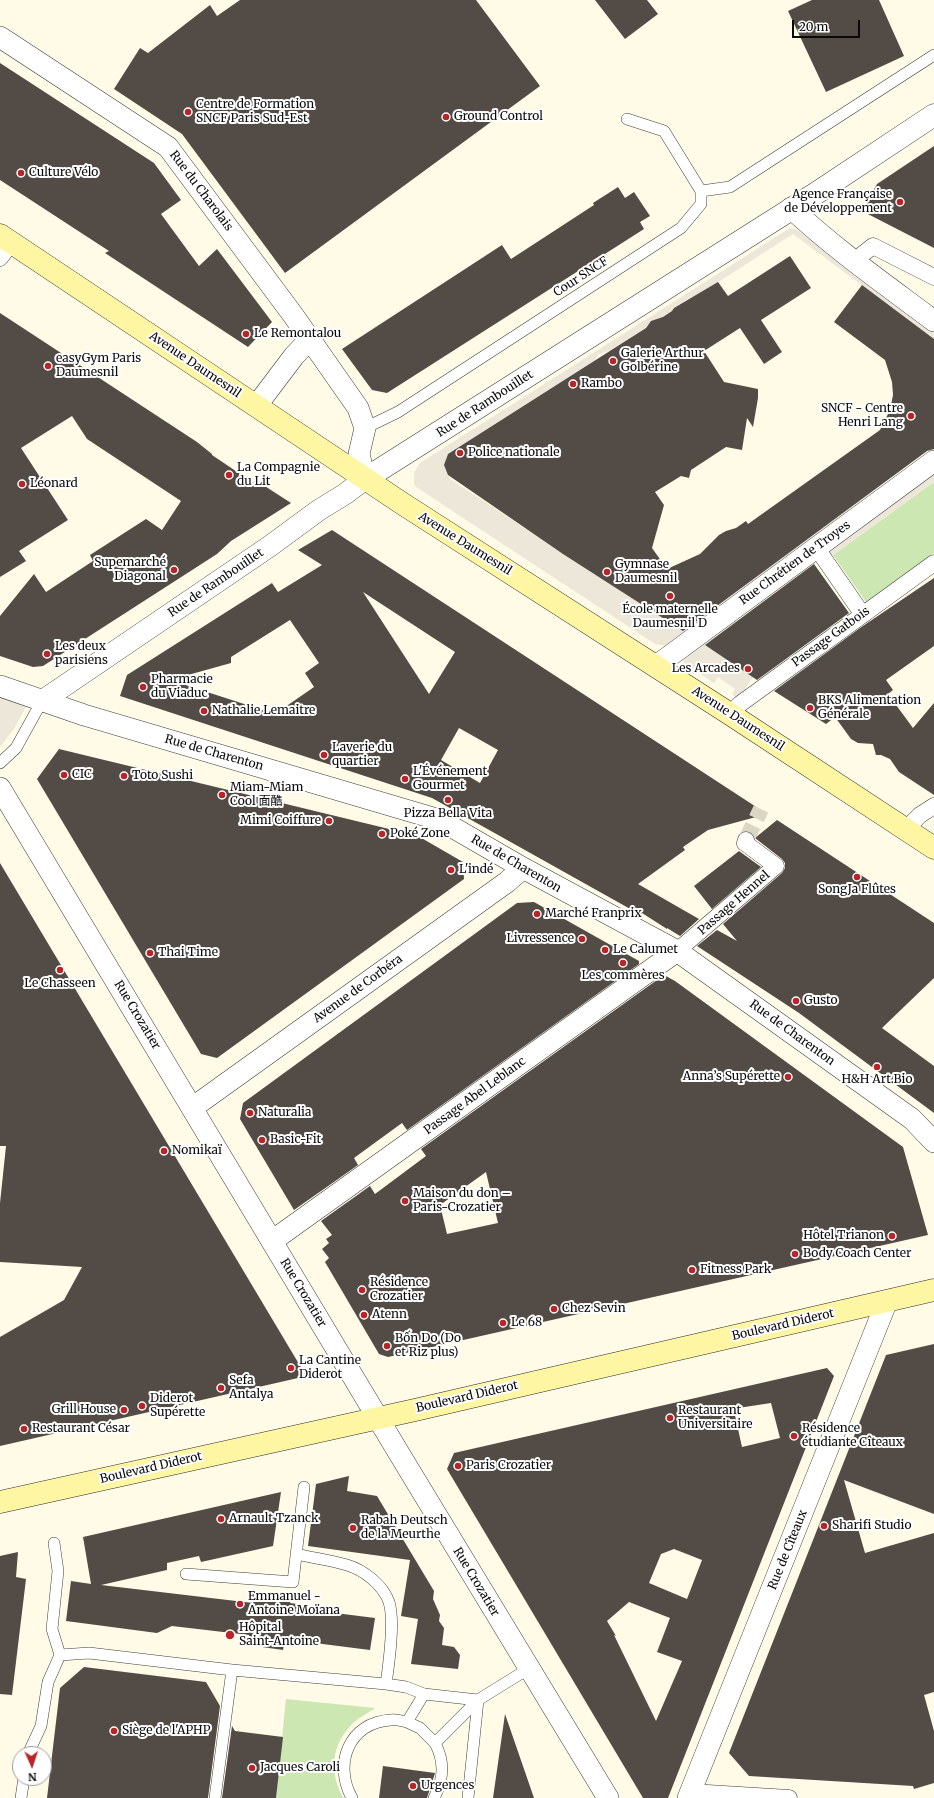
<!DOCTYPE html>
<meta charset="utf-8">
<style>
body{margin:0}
#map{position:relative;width:934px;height:1798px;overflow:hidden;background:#fffbe6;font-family:Merriweather,serif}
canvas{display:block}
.north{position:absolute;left:12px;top:1746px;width:40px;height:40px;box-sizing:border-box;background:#fff;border:1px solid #9d9d9d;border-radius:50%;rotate:177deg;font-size:11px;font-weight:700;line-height:16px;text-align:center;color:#0a0a0a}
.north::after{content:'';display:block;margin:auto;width:14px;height:18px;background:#b72528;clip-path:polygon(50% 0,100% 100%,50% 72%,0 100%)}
.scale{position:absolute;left:792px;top:20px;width:68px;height:18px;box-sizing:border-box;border:2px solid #0a0a0a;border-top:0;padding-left:5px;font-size:12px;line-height:14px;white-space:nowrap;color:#0a0a0a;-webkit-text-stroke:3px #fff;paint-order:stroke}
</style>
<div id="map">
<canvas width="934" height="1798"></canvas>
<div class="north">N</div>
<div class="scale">20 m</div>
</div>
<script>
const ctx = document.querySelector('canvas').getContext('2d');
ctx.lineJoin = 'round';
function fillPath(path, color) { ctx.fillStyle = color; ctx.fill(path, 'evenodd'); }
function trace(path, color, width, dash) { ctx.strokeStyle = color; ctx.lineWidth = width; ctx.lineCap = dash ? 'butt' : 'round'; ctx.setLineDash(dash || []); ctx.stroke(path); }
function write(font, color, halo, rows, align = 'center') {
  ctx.font = font + ' Merriweather,"Noto Sans SC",serif'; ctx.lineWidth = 4; ctx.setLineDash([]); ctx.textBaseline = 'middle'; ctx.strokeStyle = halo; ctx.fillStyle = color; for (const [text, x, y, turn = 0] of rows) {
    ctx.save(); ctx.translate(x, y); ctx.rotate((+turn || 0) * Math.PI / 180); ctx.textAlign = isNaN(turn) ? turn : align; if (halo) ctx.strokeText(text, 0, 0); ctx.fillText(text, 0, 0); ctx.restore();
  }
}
fillPath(new Path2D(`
 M 934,482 L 934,553 L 866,602 L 833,555 Z
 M 286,1699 L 375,1708 C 368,1713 358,1718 352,1724 C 331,1746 329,1771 343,1798 L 276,1798 Z`), '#cce7b2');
fillPath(new Path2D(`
 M 790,228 L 796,229 L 934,333 L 934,339 L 793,234 L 692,299 L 688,299 L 674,308 L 672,311 L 662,318 L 651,321 L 645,328 L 611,350 L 599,354 L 594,361 L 448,454 L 446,458 L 445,468 L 450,479 L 679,629 L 934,449 L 934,457 L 667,646 L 655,644 L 416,487 L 414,484 L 414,473 L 420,463 Z
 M 934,472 L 934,482 L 833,555 L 813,563 L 736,619 L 737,621 L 705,645 L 753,677 L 738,699 L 732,694 L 735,689 L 718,677 L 714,683 L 685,664 L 682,659 Z
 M 0,697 L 26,707 L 14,729 L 0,747 Z`), '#ece7d8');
fillPath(new Path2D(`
 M 240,0 L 476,0 L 540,86 L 285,273 L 182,134 L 114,89 L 140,48 L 148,53 L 210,5 L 217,16 Z
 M 595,0 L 647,0 L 658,14 L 625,39 Z
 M 812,0 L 879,0 L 904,56 L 826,92 L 788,11 Z
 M 0,63 L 154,163 L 181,200 L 161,214 L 199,266 L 217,249 L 272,322 L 248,347 L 105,253 L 109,251 L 0,180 Z
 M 934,146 L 934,248 L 862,211 L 877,184 Z
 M 618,187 L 625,198 L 634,192 L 650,216 L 640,222 L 644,229 L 387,393 L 372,390 L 342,349 L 502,245 L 511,259 L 594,205 L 593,203 Z
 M 790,256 L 811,288 L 761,320 L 782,352 L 764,364 L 740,328 L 704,351 L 724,382 L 758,389 L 758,398 L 753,427 L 747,418 L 742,450 L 726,447 L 691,470 L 689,478 L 681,476 L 655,492 L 664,505 L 652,548 L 667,569 L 700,554 L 719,535 L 726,531 L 736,528 L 746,521 L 748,524 L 880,430 L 890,410 L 893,395 L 892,382 L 885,360 L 834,322 L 862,285 L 934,339 L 934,449 L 927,451 L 683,631 L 563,554 L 448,475 L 444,465 L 448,454 L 646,328 L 651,321 L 663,317 L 672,311 L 674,308 L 718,282 L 728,296 Z
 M 0,313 L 197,442 L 212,454 L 212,455 L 255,484 L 257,481 L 291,503 L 231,541 L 217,554 L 43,666 L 33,667 L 0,656 L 0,616 L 34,574 L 46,592 L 93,561 L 90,555 L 146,519 L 162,530 L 181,501 L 87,439 L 72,416 L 21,448 L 68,520 L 19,551 L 26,561 L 0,577 Z
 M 332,530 L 767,814 L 708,830 L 683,847 L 685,850 L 638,884 L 699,919 L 680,936 L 667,928 L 667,929 L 642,913 L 641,915 L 432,798 L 120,696 L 127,675 L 272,583 L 278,592 L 322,565 L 298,550 ZM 363,592 L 455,652 L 429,694 ZM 290,620 L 319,663 L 305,673 L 314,687 L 275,714 L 170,680 L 231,663 L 231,657 ZM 459,728 L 498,750 L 480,783 L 441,760 Z
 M 814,564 L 849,613 L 757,680 L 705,645 Z
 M 934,578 L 934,646 L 886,680 L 893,690 L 888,694 L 913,728 L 934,703 L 934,795 L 899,772 L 890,759 L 881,755 L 876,755 L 873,744 L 858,743 L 851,739 L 835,717 L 826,724 L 774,691 L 860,628 Z
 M 59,749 L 418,836 L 463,862 L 464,879 L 217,1058 L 201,1054 L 37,779 Z
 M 777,820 L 934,923 L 934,978 L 882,1028 L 934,1066 L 934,1113 L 799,1013 L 697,946 L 717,930 L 737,941 L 723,924 L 782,873 L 785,868 L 785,863 L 782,859 L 755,838 Z
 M 739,851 L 761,867 L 712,909 L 694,886 Z
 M 0,863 L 302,1369 L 298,1378 L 0,1446 L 0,1337 L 64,1300 L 82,1267 L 0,1262 L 0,1203 L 6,1146 L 0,1146 Z
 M 534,902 L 639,961 L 639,964 L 407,1130 L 402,1123 L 354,1158 L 358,1165 L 294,1210 L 240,1119 L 243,1103 L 517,903 Z
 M 664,975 L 675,981 L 903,1147 L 928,1235 L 388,1357 L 379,1354 L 325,1262 L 329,1258 L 322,1249 L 329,1243 L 326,1239 L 332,1235 L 321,1221 L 370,1186 L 375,1194 L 426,1156 L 421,1149 ZM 486,1172 L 498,1223 L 447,1234 L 440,1205 Z
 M 934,1344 L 934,1514 L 844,1480 L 865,1553 L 934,1533 L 934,1692 L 924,1695 L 934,1731 L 934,1783 L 914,1789 L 913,1786 L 749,1776 L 729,1753 L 886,1355 Z
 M 827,1368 L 834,1376 L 668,1798 L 643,1798 L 447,1469 L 454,1453 ZM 771,1403 L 780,1438 L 742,1447 L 734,1411 L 738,1410 L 738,1408 ZM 674,1549 L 702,1560 L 687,1599 L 649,1583 L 661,1554 ZM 629,1602 L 670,1618 L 657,1652 L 682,1661 L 656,1721 L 614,1635 L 616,1636 L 607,1621 Z
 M 349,1476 L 347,1491 L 377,1496 L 434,1591 L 433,1599 L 440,1615 L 439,1621 L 444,1628 L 442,1645 L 454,1647 L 460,1655 L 458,1669 L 411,1664 L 418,1619 L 401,1616 L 410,1560 L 308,1546 L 316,1484 Z
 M 281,1492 L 273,1546 L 201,1562 L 199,1556 L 167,1563 L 167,1570 L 101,1585 L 253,1603 L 255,1595 L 291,1600 L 290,1603 L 304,1605 L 303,1609 L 375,1618 L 370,1650 L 299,1641 L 299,1646 L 284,1645 L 283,1650 L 262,1647 L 263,1642 L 249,1640 L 249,1635 L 172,1626 L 157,1633 L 66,1621 L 71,1581 L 91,1584 L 83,1537 Z
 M 18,1552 L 16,1577 L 26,1579 L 12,1695 L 0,1694 L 0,1556 Z
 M 84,1667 L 206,1682 L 220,1706 L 208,1798 L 47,1798 L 60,1688 Z
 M 505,1714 L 534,1798 L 493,1798 Z
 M 232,1726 L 235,1731 L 283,1737 L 276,1798 L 222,1798 Z
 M 383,1766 L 435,1773 L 427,1798 L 379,1798 Z`), '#524b46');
trace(new Path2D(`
 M 746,840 L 761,809`), '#dad7c5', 16, [16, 8]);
const service = new Path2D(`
 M 701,191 L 730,187 L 934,55
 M 365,428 L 398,412 L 681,228 L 701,204 L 701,191 L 664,131 L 627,119
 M 0,763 L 16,748 L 42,701
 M 296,1554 C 313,1558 330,1560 347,1565 C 364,1570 383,1585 389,1602 C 395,1621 389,1663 386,1684
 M 186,1574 L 293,1582 L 304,1487
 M 60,1655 L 89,1653 L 232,1670 L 386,1684 L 406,1687 L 424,1694 L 478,1700
 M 407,1722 L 420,1728 L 435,1743
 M 28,1754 L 41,1726 L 48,1682 L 60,1655 L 52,1629 L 58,1571 L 54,1543
 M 21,1798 L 24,1778
 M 215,1798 L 232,1670
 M 352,1798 C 333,1764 349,1722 391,1720 C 396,1719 402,1721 407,1722 L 424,1694
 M 434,1798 C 444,1779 445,1762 435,1743 L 478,1700 L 528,1669
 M 468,1798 L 478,1700`);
const pedestrian = new Path2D(`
 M 0,258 L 12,242
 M 854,261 L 873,246 L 934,277
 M 816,547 L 863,615
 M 730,714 L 740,704 L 934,563
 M 905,830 L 920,815 L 934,806
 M 677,951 L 776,866 L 745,843 L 746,840
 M 691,1792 L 789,1798`);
const minor = new Path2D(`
 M 0,37 L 168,147 L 293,315 L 358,408 L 365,428 L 359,454 L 365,479 L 345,494 L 319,510 L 270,546 L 42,701
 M 791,208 C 836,250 886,285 934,321
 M 257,405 L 294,356 L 310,339
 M 656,666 L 934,461
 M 0,686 L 84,715 L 440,820 L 523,868 L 677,951 L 912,1119 L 934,1142
 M 0,788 L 400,1455 L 608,1798
 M 192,1108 L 507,882 L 523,868
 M 272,1241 L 677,951
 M 688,1798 L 887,1301`);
const tertiary = new Path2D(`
 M 365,479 L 815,194 L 934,115`);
const secondary = new Path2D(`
 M 0,235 L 403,504 L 730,714 L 934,848
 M 0,1502 L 415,1410 L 934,1290`);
trace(service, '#3d3d3d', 12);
trace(pedestrian, '#3d3d3d', 17);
trace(minor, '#3d3d3d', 22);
trace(tertiary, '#3d3d3d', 23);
trace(secondary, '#2c2c2c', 23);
trace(service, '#fff', 11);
trace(pedestrian, '#fff', 16);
trace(minor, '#fff', 21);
trace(tertiary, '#fff', 22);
trace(secondary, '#fef6a2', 22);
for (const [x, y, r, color] of [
 [188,112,4,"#b72528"],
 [446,117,4,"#b72528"],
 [21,173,4,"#b72528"],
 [900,202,4,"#b72528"],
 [246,334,4,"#b72528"],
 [613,361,4,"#b72528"],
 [48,366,4,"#b72528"],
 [573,384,4,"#b72528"],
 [911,416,4,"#b72528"],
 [460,453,4,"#b72528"],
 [229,475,4,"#b72528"],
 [22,484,4,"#b72528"],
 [174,570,4,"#b72528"],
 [607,572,4,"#b72528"],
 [670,596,4,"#b72528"],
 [47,654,4,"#b72528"],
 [748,669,4,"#b72528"],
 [143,687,4,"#b72528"],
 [810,708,4,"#b72528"],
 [204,711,4,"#b72528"],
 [324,755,4,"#b72528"],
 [64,775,4,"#b72528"],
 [124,776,4,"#b72528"],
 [405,779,4,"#b72528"],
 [222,795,4,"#b72528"],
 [448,800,4,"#b72528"],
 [329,821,4,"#b72528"],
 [382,834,4,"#b72528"],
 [451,870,4,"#b72528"],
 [857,877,4,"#b72528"],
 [537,914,4,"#b72528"],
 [582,939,4,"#b72528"],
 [605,950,4,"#b72528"],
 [150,953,4,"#b72528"],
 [623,963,4,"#b72528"],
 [60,970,4,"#b72528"],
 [796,1001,4,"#b72528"],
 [877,1067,4,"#b72528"],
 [788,1077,4,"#b72528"],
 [250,1113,4,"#b72528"],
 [262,1140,4,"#b72528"],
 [164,1151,4,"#b72528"],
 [405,1201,4,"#b72528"],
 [892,1236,4,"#b72528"],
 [795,1254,4,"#b72528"],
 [692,1270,4,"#b72528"],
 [362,1290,4,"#b72528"],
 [554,1309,4,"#b72528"],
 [364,1315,4,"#b72528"],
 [503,1323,4,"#b72528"],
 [387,1346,4,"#b72528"],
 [291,1368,4,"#b72528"],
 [221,1388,4,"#b72528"],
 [142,1406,4,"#b72528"],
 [124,1410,4,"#b72528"],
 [670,1418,4,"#b72528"],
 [24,1429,4,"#b72528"],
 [794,1436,4,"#b72528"],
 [458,1466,4,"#b72528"],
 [221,1519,4,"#b72528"],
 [824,1526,4,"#b72528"],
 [353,1528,4,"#b72528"],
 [240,1604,4,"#b72528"],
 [230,1635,5,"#b72528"],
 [114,1731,4,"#b72528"],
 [252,1768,4,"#b72528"],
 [413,1786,4,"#b72528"]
]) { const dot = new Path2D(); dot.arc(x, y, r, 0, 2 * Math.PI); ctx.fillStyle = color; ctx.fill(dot); trace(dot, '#fff', 1.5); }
write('12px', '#0a0a0a', '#fff', [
 ["Centre de Formation",196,105],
 ["SNCF Paris Sud-Est",196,119],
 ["Ground Control",454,117],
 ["Culture Vélo",29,173],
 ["Agence Française",892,195,"right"],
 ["de Développement",892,209,"right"],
 ["Le Remontalou",254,334],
 ["Galerie Arthur",621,354],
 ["Golbérine",621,368],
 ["easyGym Paris",56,359],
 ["Daumesnil",56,373],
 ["Rambo",581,384],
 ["SNCF - Centre",903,409,"right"],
 ["Henri Lang",903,423,"right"],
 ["Police nationale",468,453],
 ["La Compagnie",237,468],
 ["du Lit",237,482],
 ["Léonard",30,484],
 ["Supemarché",166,563,"right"],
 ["Diagonal",166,577,"right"],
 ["Gymnase",615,565],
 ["Daumesnil",615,579],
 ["École maternelle",670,610,"center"],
 ["Daumesnil D",670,624,"center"],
 ["Les deux",55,647],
 ["parisiens",55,661],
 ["Les Arcades",740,669,"right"],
 ["Pharmacie",151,680],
 ["du Viaduc",151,694],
 ["BKS Alimentation",818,701],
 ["Générale",818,715],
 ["Nathalie Lemaitre",212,711],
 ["Laverie du",332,748],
 ["quartier",332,762],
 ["L'Événement",413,772],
 ["Gourmet",413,786],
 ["CIC",72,775],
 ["Toto Sushi",132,776],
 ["Miam-Miam",230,788],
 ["Cool 面酷",230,802],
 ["Pizza Bella Vita",448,814,"center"],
 ["Mimi Coiffure",321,821,"right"],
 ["Poké Zone",390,834],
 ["L'indé",459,870],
 ["SongJa Flûtes",857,890,"center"],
 ["Marché Franprix",545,914],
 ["Livressence",574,939,"right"],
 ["Le Calumet",613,950],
 ["Thai Time",158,953],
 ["Les commères",623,976,"center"],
 ["Le Chasseen",60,984,"center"],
 ["Gusto",804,1001],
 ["Anna’s Supérette",780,1077,"right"],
 ["H&H Art.Bio",877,1080,"center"],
 ["Naturalia",258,1113],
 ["Basic-Fit",270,1140],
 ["Nomikaï",172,1151],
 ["Maison du don –",413,1194],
 ["Paris-Crozatier",413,1208],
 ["Hôtel Trianon",884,1236,"right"],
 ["Body Coach Center",803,1254],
 ["Fitness Park",700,1270],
 ["Résidence",370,1283],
 ["Crozatier",370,1297],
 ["Chez Sevin",562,1309],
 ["Atenn",372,1315],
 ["Le 68",511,1323],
 ["Bốn Do (Do",395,1339],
 ["et Riz plus)",395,1353],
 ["La Cantine",299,1361],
 ["Diderot",299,1375],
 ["Sefa",229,1381],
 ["Antalya",229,1395],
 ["Diderot",150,1399],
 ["Supérette",150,1413],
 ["Grill House",116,1410,"right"],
 ["Restaurant",678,1411],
 ["Universitaire",678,1425],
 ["Restaurant César",32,1429],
 ["Résidence",802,1429],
 ["étudiante Cîteaux",802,1443],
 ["Paris Crozatier",466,1466],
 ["Arnault Tzanck",229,1519],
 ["Rabah Deutsch",361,1521],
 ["de la Meurthe",361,1535],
 ["Sharifi Studio",832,1526],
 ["Emmanuel -",248,1597],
 ["Antoine Moïana",248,1611],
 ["Hôpital",239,1628],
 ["Saint-Antoine",239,1642],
 ["Siège de l'APHP",122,1731],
 ["Jacques Caroli",260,1768],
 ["Urgences",421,1786]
], 'left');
write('12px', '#0a0a0a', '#fff', [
 ["Rue du Charolais",201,191,53],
 ["Cour SNCF",581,277,-33],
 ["Avenue Daumesnil",195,365,34],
 ["Rue de Rambouillet",485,404,-33],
 ["Avenue Daumesnil",465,544,32],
 ["Rue Chrétien de Troyes",795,563,-36],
 ["Rue de Rambouillet",216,583,-34],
 ["Passage Gatbois",831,637,-36],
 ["Avenue Daumesnil",738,719,33],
 ["Rue de Charenton",214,753,16],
 ["Rue de Charenton",516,864,30],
 ["Passage Hennel",734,903,-41],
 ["Avenue de Corbéra",358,989,-36],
 ["Rue Crozatier",137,1015,59],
 ["Rue de Charenton",792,1033,36],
 ["Passage Abel Leblanc",475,1096,-36],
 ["Rue Crozatier",303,1293,59],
 ["Boulevard Diderot",783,1325,-13],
 ["Boulevard Diderot",467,1397,-13],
 ["Boulevard Diderot",151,1468,-13],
 ["Rue de Cîteaux",788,1550,-68],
 ["Rue Crozatier",476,1582,59]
]);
</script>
